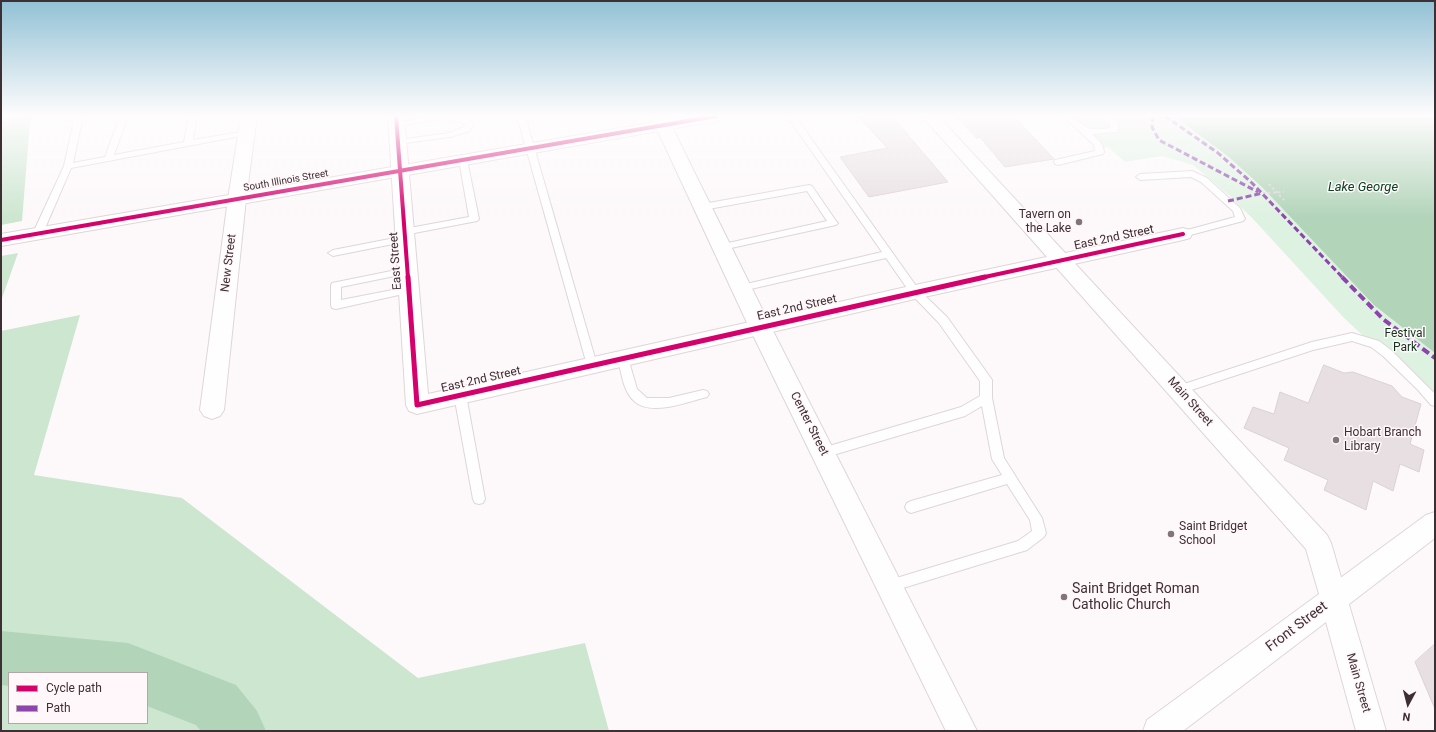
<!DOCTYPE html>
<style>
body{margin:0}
#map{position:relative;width:1436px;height:732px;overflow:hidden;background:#fdf9fa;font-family:Roboto,sans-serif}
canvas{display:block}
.frame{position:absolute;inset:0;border:2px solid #3d2f33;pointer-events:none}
.legend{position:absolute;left:8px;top:672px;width:140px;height:52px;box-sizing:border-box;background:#fff7f9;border:1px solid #b1a7aa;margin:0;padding:5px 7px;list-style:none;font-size:12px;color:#3d2f33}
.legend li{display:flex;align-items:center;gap:8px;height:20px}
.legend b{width:20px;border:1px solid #b1a7aa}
.north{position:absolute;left:1388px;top:684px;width:40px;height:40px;-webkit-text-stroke:3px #fff7f9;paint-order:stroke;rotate:187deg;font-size:11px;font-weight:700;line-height:16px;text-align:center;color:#3d2f33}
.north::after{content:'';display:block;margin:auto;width:14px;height:18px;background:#3d2f33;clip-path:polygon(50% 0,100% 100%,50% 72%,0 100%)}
</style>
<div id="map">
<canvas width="1436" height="732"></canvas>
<div class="frame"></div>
<ul class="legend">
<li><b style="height:5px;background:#d6006c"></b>Cycle path</li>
<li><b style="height:5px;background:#8e44ad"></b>Path</li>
</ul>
<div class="north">N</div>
</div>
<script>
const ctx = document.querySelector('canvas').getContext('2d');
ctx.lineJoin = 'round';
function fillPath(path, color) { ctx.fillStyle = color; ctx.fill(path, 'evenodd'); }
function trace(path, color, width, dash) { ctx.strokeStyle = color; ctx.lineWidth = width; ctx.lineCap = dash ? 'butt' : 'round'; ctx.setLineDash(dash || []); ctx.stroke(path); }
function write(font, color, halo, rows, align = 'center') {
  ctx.font = font + ' Roboto,sans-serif'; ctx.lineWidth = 3; ctx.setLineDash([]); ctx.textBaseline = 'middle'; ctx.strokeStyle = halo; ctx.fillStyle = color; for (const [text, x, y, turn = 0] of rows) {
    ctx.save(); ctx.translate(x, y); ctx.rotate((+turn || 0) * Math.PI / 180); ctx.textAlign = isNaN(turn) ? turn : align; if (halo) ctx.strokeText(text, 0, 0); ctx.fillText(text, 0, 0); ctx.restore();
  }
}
fillPath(new Path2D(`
 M 1062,116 L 1194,116 L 1435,331 L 1435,406 L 1404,374 L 1344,318 L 1254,220 L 1231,197 L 1193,165 L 1162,156 L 1125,162 L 1108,147 L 1098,149 Z`), '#def2e1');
fillPath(new Path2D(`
 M 1,116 L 33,116 L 30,122 L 22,221 L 1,225 Z
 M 18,253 L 1,301 L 1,256 Z
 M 80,315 L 34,475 L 182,498 L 418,678 L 585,643 L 609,731 L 1,731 L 1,331 ZM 9,673 L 147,673 L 147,723 L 9,723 Z`), '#cce6d0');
fillPath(new Path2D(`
 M 1174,116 L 1435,116 L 1435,353 L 1374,305 L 1263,188 L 1229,157 Z`), '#b2d4b9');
fillPath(new Path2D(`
 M 1,631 L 128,643 L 236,685 L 257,711 L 266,731 L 201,731 L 196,725 L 147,706 L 147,673 L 9,673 L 9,686 L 1,685 Z`), '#b2d4b9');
const building = new Path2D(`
 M 858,116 L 892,116 L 948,182 L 869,197 L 840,157 L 887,148 Z
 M 956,116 L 1014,116 L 1054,159 L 1005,167 L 980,137 L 977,138 Z
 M 1324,365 L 1344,373 L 1353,372 L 1392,386 L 1402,397 L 1421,404 L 1410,444 L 1424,450 L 1419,472 L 1400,464 L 1393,491 L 1373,481 L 1366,510 L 1324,490 L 1328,480 L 1284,460 L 1289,448 L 1244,428 L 1253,407 L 1274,414 L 1280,392 L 1308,403 Z
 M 1435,644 L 1435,709 L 1415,662 Z`);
fillPath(building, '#e7dfe2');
trace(building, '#dad1d4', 1);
const service = new Path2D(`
 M 75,116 L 83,116 L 73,163 L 105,157 L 120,116 L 128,116 L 114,155 L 184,142 L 189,116 L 197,116 L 193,140 L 246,131 L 250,133 L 246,135 L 71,168 L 43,233 L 38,236 L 35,235 L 33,233 L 64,166 Z
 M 436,116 C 449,116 464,113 473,124 L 470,131 L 450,137 L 398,144 L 394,142 L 398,140 L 449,133 L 464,127 L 465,125 C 452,113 413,124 397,127 L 393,125 L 394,123 Z
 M 517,116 L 525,116 L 597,365 L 596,368 L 592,369 L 588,368 L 587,365 Z
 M 787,116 L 795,116 L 919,290 L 947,317 L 990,377 L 992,380 L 992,398 L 1004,458 L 1042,518 L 1046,533 L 1044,537 L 1027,550 L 890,592 L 885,591 L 883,586 L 885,581 L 890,580 L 1018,541 L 1032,531 L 1030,520 L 1007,484 L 911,513 L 907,511 L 905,507 L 907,503 L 911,501 L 1002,475 L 992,459 L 982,406 L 965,416 L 823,458 L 819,457 L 817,453 L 819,449 L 961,407 L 980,396 L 980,381 L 939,323 L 911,294 L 886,258 L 742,291 L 738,290 L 737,288 L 742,285 L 882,252 Z
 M 1063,116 C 1075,115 1080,126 1091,129 C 1097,130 1104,129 1110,128 L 1111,125 L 1102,116 L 1110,116 L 1119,124 L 1117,132 L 1092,134 L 1102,144 L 1104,152 L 1103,154 L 1058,165 L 1055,164 L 1054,162 L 1055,160 L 1095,151 L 1094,145 Z
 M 463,157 L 467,160 L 479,219 L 477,221 L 404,235 L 401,234 L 399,232 L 401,230 L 404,229 L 469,217 L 459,160 Z
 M 1192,171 L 1207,178 L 1240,208 L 1245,219 L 1243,221 L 1183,237 L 1180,236 L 1178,234 L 1180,232 L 1235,217 L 1233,211 L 1201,182 L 1191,177 L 1140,180 L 1136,177 L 1140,174 Z
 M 809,185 L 812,186 L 836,221 L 838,223 L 836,225 L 722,250 L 719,249 L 717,247 L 719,245 L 827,221 L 807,191 L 703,210 L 698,207 L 703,204 Z
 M 405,236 L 410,239 L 408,241 L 333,256 L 328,253 L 333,250 Z
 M 406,268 L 411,271 L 409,273 L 341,287 L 341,300 L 408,287 L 412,288 L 413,290 L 412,292 L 336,309 L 332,308 L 331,305 L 331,285 L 332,283 Z
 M 1352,333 L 1379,341 L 1391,350 L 1435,394 L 1435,406 L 1431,405 L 1418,390 L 1383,356 L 1371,347 L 1352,341 L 1313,350 L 1179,394 L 1175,393 L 1173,390 L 1175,387 L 1312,342 Z
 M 623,354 L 627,355 L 628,358 L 637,389 L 647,398 L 669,398 L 703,390 L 707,391 L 709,394 L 707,397 L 703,398 C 685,403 650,416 634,401 C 623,391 621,372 618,358 L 619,355 Z
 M 460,391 L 464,392 L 466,395 L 485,499 L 483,503 L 479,504 L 475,503 L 473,499 L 454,395 L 456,392 Z`);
const minor = new Path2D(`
 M 241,116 L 257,116 L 246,199 L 224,410 L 220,416 L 212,419 L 204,416 L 200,410 L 228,199 Z
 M 388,116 L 404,116 L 428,394 L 915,285 L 1183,228 L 1190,230 L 1192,234 L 1190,238 L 1183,240 L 915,299 L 417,414 L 409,411 L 406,405 Z
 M 651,116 L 667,116 L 671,125 L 669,128 L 663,130 L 657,128 Z
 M 1435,512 L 1435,538 L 1344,608 L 1334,612 L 1324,608 L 1320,599 L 1324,590 L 1426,515 Z`);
const tertiary = new Path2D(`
 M 922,116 L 938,116 L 1327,535 L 1331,543 L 1386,731 L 1356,731 L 1326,622 L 1183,731 L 1143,731 L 1147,720 L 1319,594 L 1306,549 Z
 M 663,120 L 669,122 L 671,125 L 771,327 L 977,731 L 946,731 L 749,327 L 655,125 L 657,122 Z`);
const secondary = new Path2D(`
 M 690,116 L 724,116 L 722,119 L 716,121 L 1,246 L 1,234 Z`);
trace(service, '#ded6d8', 2);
trace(minor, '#ded6d8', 2);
trace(tertiary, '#ded6d8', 2);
trace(secondary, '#ded6d8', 2);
trace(new Path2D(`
 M 1269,184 L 1284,200
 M 1263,193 L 1284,192`), '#dcd8d9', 2, [2.5, 2.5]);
fillPath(service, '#fffefe');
fillPath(minor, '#fffefe');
fillPath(tertiary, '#fffefe');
fillPath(secondary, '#fffefe');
trace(new Path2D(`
 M 1153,116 L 1152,127 L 1159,140 L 1258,192
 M 1165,116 L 1218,153 L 1252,183 L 1343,278
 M 1228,201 L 1263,193`), '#8e44ad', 3, [6, 3]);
trace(new Path2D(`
 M 1342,277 L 1383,319 L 1435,358`), '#8e44ad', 4, [8, 4]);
trace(new Path2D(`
 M 396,116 L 408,278
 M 1,240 L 716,116
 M 980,278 L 1183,234`), '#d6006c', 4);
trace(new Path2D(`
 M 408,277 L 417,405 L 985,277`), '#d6006c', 5);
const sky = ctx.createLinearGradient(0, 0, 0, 218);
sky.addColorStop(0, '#92c1d5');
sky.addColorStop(0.53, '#fefcfd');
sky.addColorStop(1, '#fefcfd00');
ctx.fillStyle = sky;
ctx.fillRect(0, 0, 1436, 218);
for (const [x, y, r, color] of [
 [1079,222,4,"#807679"],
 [1336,440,4,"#807679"],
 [1171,534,4,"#807679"],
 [1064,597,4,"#807679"]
]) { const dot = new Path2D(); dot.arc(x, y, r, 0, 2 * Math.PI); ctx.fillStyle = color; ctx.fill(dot); trace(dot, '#fff7f9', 1.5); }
write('10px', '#3d2f33', '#fff7f9', [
 ["South Illinois Street",286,181,-10]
]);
write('12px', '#3d2f33', '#fff7f9', [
 ["Tavern on",1071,215,"right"],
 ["the Lake",1071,229,"right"],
 ["Hobart Branch",1344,433],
 ["Library",1344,447],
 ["Saint Bridget",1179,527],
 ["School",1179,541]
], 'left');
write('12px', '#3d2f33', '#fff7f9', [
 ["East 2nd Street",1114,238,-12],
 ["East Street",396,261,-94],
 ["New Street",229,263,-83],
 ["East 2nd Street",797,308,-13],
 ["East 2nd Street",481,380,-13],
 ["Main Street",1190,402,48],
 ["Center Street",809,424,63],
 ["Main Street",1358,683,74]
]);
write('12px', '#0f351b', '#fff7f9', [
 ["Festival",1405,334],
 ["Park",1405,348]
]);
write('italic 13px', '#08431f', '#fff7f9', [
 ["Lake George",1363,188]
]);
write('14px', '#3d2f33', '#fff7f9', [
 ["Saint Bridget Roman",1072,589],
 ["Catholic Church",1072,605]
], 'left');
write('14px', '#3d2f33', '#fff7f9', [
 ["Front Street",1297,627,-37]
]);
</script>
